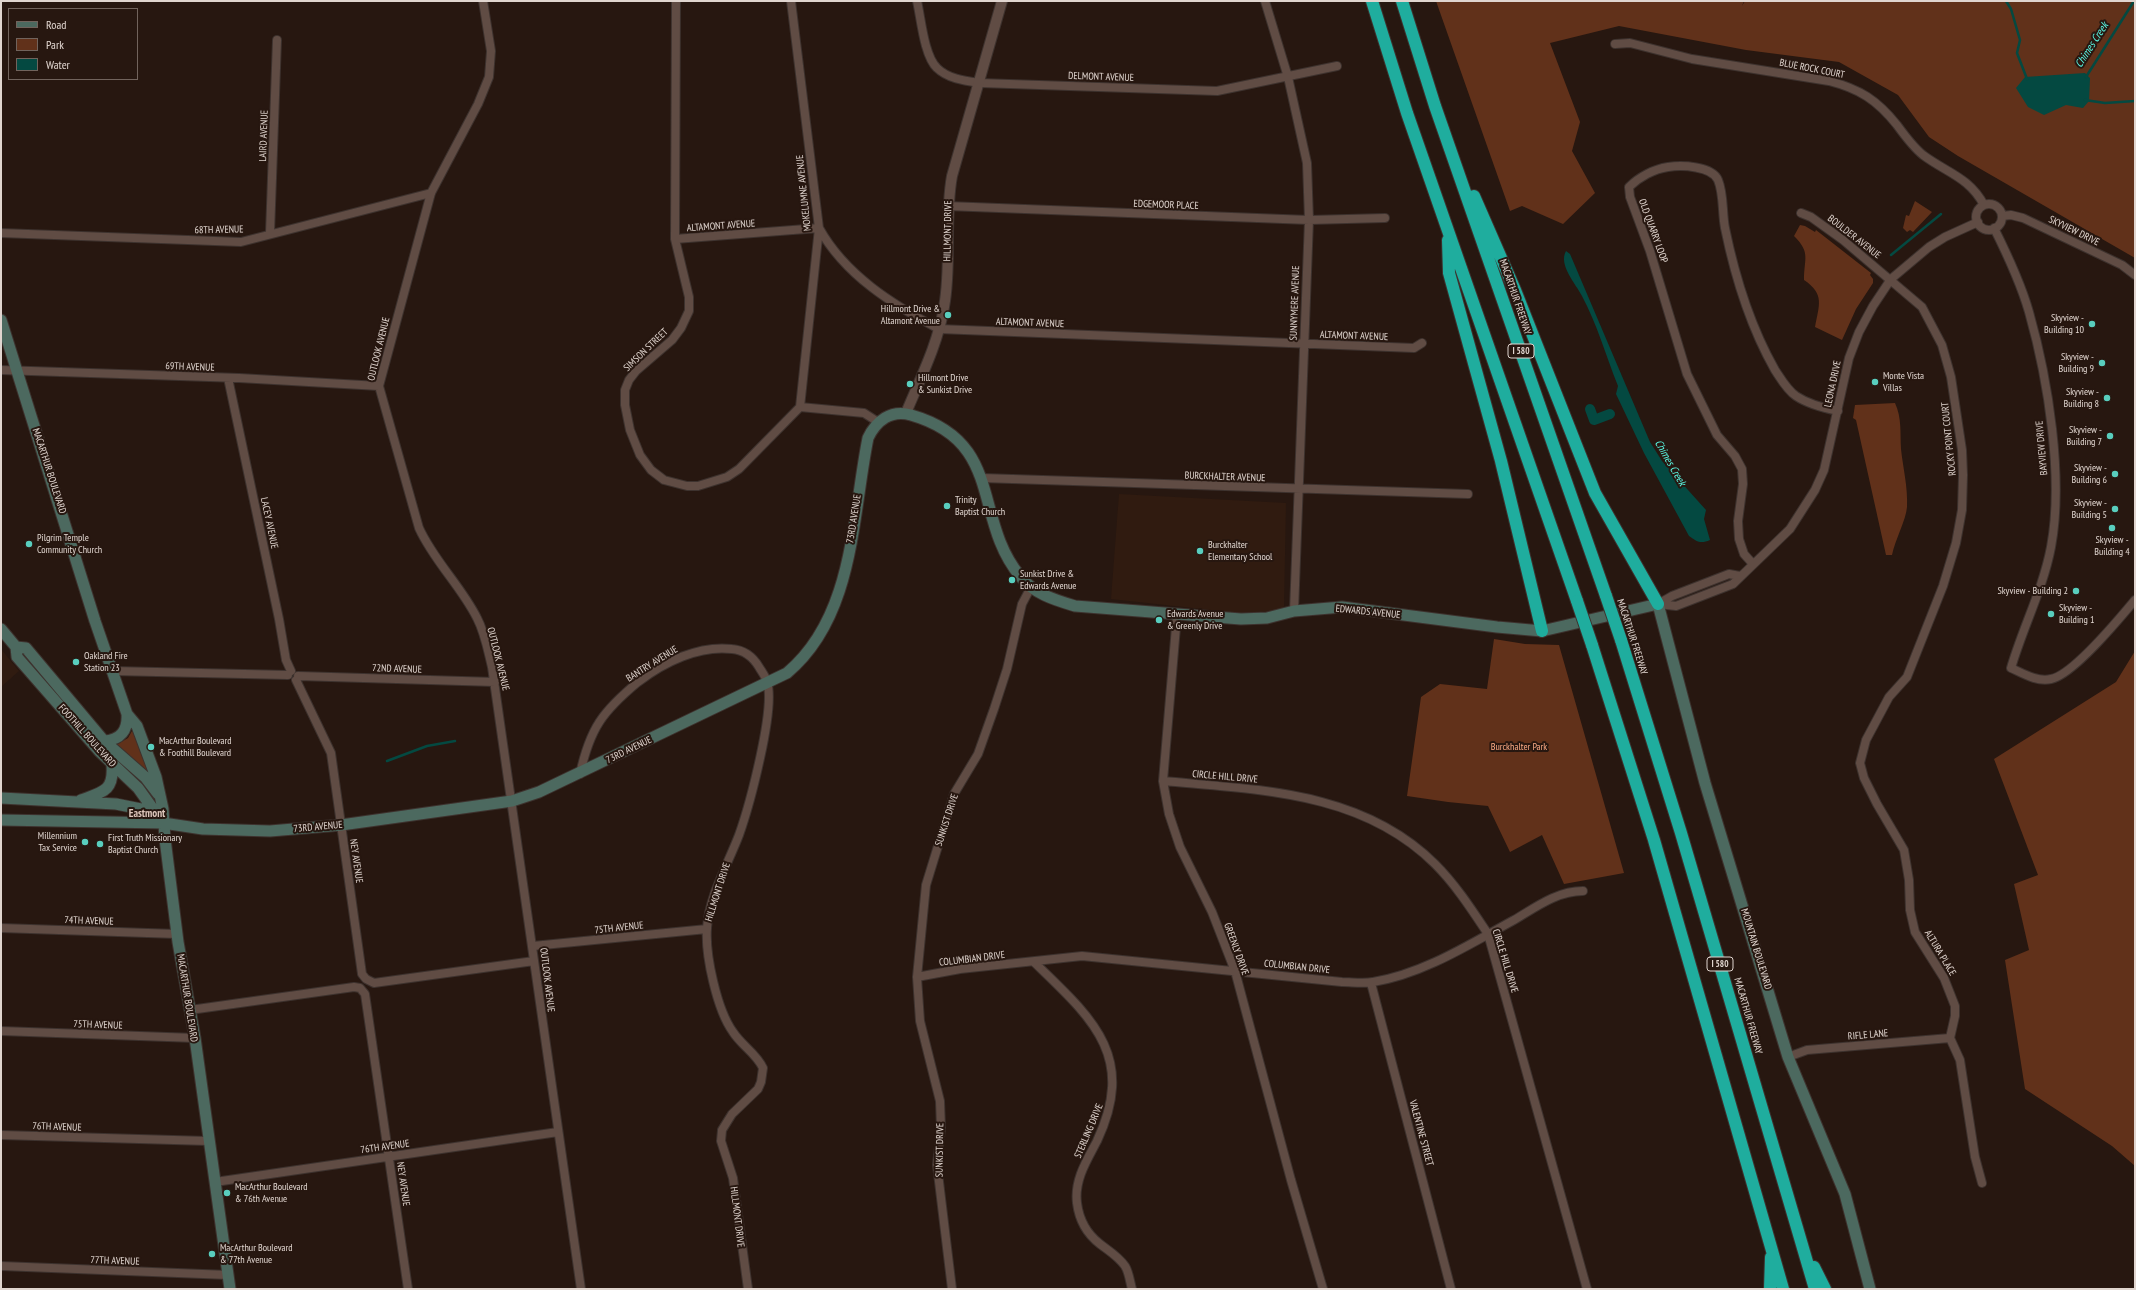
<!DOCTYPE html>
<style>
body{margin:0}
#map{position:relative;width:2136px;height:1290px;overflow:hidden;background:#271710;font-family:"PT Sans Narrow",sans-serif}
canvas{display:block}
.frame{position:absolute;inset:0;border:2px solid #e0d5cf;pointer-events:none}
.legend{position:absolute;left:8px;top:8px;width:130px;height:72px;box-sizing:border-box;background:#271710;border:1px solid #71635c;margin:0;padding:5px 7px;list-style:none;font-size:12px;color:#e0d5cf}
.legend li{display:flex;align-items:center;gap:8px;height:20px}
.legend b{width:20px;border:1px solid #71635c}
</style>
<div id="map">
<canvas width="2136" height="1290"></canvas>
<div class="frame"></div>
<ul class="legend">
<li><b style="height:5px;background:#4c695f"></b>Road</li>
<li><b style="height:11px;background:#61311a"></b>Park</li>
<li><b style="height:11px;background:#044941"></b>Water</li>
</ul>
</div>
<script>
const ctx = document.querySelector('canvas').getContext('2d');
ctx.lineJoin = 'round';
function fillPath(path, color) { ctx.fillStyle = color; ctx.fill(path, 'evenodd'); }
function trace(path, color, width, dash) { ctx.strokeStyle = color; ctx.lineWidth = width; ctx.lineCap = dash ? 'butt' : 'round'; ctx.setLineDash(dash || []); ctx.stroke(path); }
function write(font, color, halo, rows, align = 'center') {
  ctx.font = font + ' "PT Sans Narrow",sans-serif'; ctx.lineWidth = 4; ctx.setLineDash([]); ctx.textBaseline = 'middle'; ctx.strokeStyle = halo; ctx.fillStyle = color; for (const [text, x, y, turn = 0] of rows) {
    ctx.save(); ctx.translate(x, y); ctx.rotate((+turn || 0) * Math.PI / 180); ctx.textAlign = isNaN(turn) ? turn : align; if (halo) ctx.strokeText(text, 0, 0); ctx.fillText(text, 0, 0); ctx.restore();
  }
}
fillPath(new Path2D(`
 M 1119,494 L 1286,503 L 1284,607 L 1276,611 L 1238,613 L 1111,599 Z
 M 1,649 L 19,671 L 1,687 Z`), '#301b10');
fillPath(new Path2D(`
 M 1436,1 L 1744,1 L 1742,6 L 1745,1 L 2135,1 L 2135,258 L 1958,156 L 1929,137 L 1898,95 L 1839,62 L 1746,50 L 1619,26 L 1550,43 L 1580,122 L 1572,151 L 1595,193 L 1563,224 L 1522,206 L 1510,211 Z
 M 1915,201 L 1932,212 L 1913,232 L 1910,230 L 1907,232 L 1903,228 L 1906,215 L 1909,216 Z
 M 1800,225 L 1805,226 L 1815,232 L 1816,230 L 1871,273 L 1870,275 L 1873,279 L 1873,283 L 1856,309 L 1842,340 L 1815,327 C 1819,305 1825,294 1804,280 C 1804,258 1811,253 1794,236 Z
 M 1895,403 C 1902,418 1900,433 1901,449 C 1903,468 1908,487 1907,507 C 1906,520 1895,540 1892,555 L 1886,555 L 1856,420 L 1853,418 L 1855,405 Z
 M 1494,639 L 1525,644 L 1559,645 L 1624,873 L 1564,884 L 1542,835 L 1510,852 L 1488,806 L 1448,802 L 1407,796 L 1421,697 L 1440,684 L 1487,689 Z
 M 2135,651 L 2135,1166 L 2112,1146 L 2025,1089 L 2005,960 L 2029,950 L 2014,884 L 2038,875 L 1994,759 L 2116,682 Z
 M 133,729 L 148,772 L 116,745 L 128,738 Z`), '#61311a');
fillPath(new Path2D(`
 M 2085,73 L 2090,78 L 2089,101 L 2083,108 L 2066,105 L 2044,115 L 2028,107 L 2016,88 L 2025,77 Z
 M 1566,251 L 1570,254 L 1650,442 L 1662,461 L 1706,510 L 1704,519 L 1710,540 C 1701,544 1697,542 1689,536 L 1644,453 L 1616,394 L 1618,386 C 1606,356 1597,324 1582,296 C 1576,284 1558,265 1566,251 Z`), '#044941');
trace(new Path2D(`
 M 2006,1 L 2011,9 L 2020,40 L 2017,53 L 2027,79
 M 2086,77 L 2134,1
 M 2085,100 L 2105,103 L 2135,101
 M 1891,255 L 1941,214
 M 387,761 L 427,746 L 455,741`), '#044941', 2.5);
trace(new Path2D(`
 M 1590,409 L 1594,420 L 1610,414`), '#044941', 10);
const minor = new Path2D(`
 M 483,1 L 491,51 L 489,77 L 478,104 L 431,193 L 379,386 L 419,528 C 434,561 461,586 477,618 C 485,633 488,651 492,667 L 581,1289
 M 676,1 L 675,239 L 689,297 L 689,311 L 681,328 L 672,340 L 636,371 L 629,380 L 625,390 L 625,405 L 630,430 L 640,455 L 651,470 L 664,480 L 687,486 L 698,486 L 727,477 L 739,469 L 800,407 L 864,413 L 878,422
 M 791,1 L 819,228 L 800,407
 M 917,1 C 921,18 924,56 937,68 C 948,79 966,81 980,83 L 1217,91 L 1337,66
 M 1265,1 L 1288,77 L 1307,163 L 1309,220 L 1294,611
 M 1615,44 L 1630,43 L 1692,59 L 1829,81 C 1860,89 1877,100 1897,125 C 1905,136 1913,147 1923,155 C 1947,173 1969,177 1984,205
 M1976 217a13 13 0 1 1 26 0a13 13 0 1 1-26 0Z
 M 947,206 L 1309,220 L 1385,218
 M 1801,213 L 1811,217 L 1843,240 L 1922,307 L 1942,345 L 1951,377 L 1962,450 L 1963,475 L 1962,510 L 1956,543 L 1943,586 L 1907,677 L 1889,697 L 1866,740 L 1860,763 L 1864,778 L 1877,804 L 1904,850 L 1909,880 L 1910,910 L 1915,932 L 1944,978 L 1955,1006 L 1955,1016 L 1950,1038 L 1960,1060 L 1975,1157 L 1982,1183
 M 2002,216 L 2011,215 L 2023,218 L 2122,265 L 2135,275
 M 1994,228 C 2007,254 2021,284 2029,312 C 2048,379 2064,478 2051,547 C 2043,589 2023,627 2011,668 C 2024,674 2037,682 2051,679 C 2073,675 2120,618 2135,600
 M 1,233 L 241,242 L 431,193
 M 270,233 L 277,40
 M 675,239 L 819,228 C 845,275 893,305 939,329 L 1414,348 L 1422,343
 M 1,370 L 239,378 L 379,386
 M 228,378 L 279,619 L 286,660 L 291,671
 M 982,478 L 1468,494
 M 1753,564 L 1744,554 L 1739,539 L 1738,521 L 1743,484 L 1742,469 L 1735,456 L 1717,435 L 1687,374 L 1650,251 L 1630,197 L 1629,187 C 1639,177 1654,169 1668,167 C 1682,165 1712,166 1718,180 C 1724,194 1722,213 1725,228 C 1735,277 1750,326 1775,370 C 1781,379 1787,390 1796,396 C 1808,404 1823,408 1838,411
 M 1658,604 L 1676,606 L 1733,584 L 1790,529 L 1815,490 L 1824,470 L 1849,358 L 1859,332 L 1873,306 L 1891,279 L 1929,247 L 1945,237 L 1978,222
 M 1658,604 L 1672,596 L 1729,574 L 1740,576
 M 1177,615 L 1163,781 L 1169,814 L 1180,847 L 1212,912 L 1235,971 L 1291,1180 L 1323,1289
 M 113,671 L 288,675
 M 298,676 L 495,682
 M 296,680 L 331,753 L 362,974 L 366,979 L 374,983 L 534,961
 M 580,774 C 590,728 603,711 638,682 C 664,662 699,645 732,649 C 744,650 753,657 759,667 C 762,672 766,677 767,682 C 776,708 749,807 739,835 C 728,864 709,896 707,928 C 705,955 717,1010 733,1032 C 742,1046 756,1053 763,1068 L 761,1082 L 758,1089 L 732,1114 L 722,1130 L 721,1141 L 733,1178 L 748,1289
 M 1163,781 C 1259,790 1362,791 1435,864 C 1456,885 1472,910 1488,934 L 1587,1289
 M 1,928 L 177,934
 M 533,946 L 707,929
 M 1034,962 C 1092,1018 1137,1056 1097,1141 C 1087,1160 1074,1180 1077,1203 C 1079,1219 1087,1234 1100,1244 C 1109,1251 1118,1256 1125,1266 C 1129,1272 1130,1282 1132,1289
 M 917,977 L 960,969 L 1082,956 L 1342,982 C 1352,982 1363,984 1373,982 C 1423,974 1470,944 1514,920 C 1536,907 1557,891 1583,891
 M 1371,983 L 1451,1289
 M 190,1010 L 354,987 L 360,988 L 365,994 L 408,1289
 M 1,1031 L 195,1038
 M 1788,1057 L 1807,1050 L 1950,1038
 M 1,1135 L 208,1141
 M 215,1182 L 558,1132
 M 1,1266 L 228,1275
 M 952,1289 L 937,1165 L 941,1128 L 940,1101 L 920,1021 L 917,977 L 926,885 L 954,794 L 978,754 L 994,709 L 1007,669 L 1022,604 L 1031,587`);
const tertiary = new Path2D(`
 M 906,413 C 920,379 938,344 944,307 C 952,265 944,220 952,176 L 1002,1`);
const secondary = new Path2D(`
 M 1,320 L 95,621 L 127,714 C 128,730 121,740 104,741
 M 1,629 L 16,647 L 17,657 L 99,751 L 138,788 L 163,823
 M 16,647 L 26,648 L 104,741 L 145,777 L 158,794
 M 127,714 L 137,726 L 156,777 L 163,809 L 165,839 L 178,942 L 195,1038 L 230,1289
 M 1,798 L 116,804 L 141,809 L 158,820
 M 81,800 C 103,792 114,791 112,765
 M 1,820 L 163,823 L 203,829 L 270,831 L 341,825 L 512,801 L 539,792 L 787,673 C 854,617 852,518 868,438 C 876,421 891,409 911,415 C 1005,442 972,518 1020,576 C 1034,594 1055,600 1075,606 L 1241,619 L 1267,618 L 1294,611 L 1342,607 L 1497,627 L 1542,631 L 1658,604 L 1705,783 L 1788,1057 L 1845,1194 L 1870,1289`);
const motorway = new Path2D(`
 M 1372,1 L 1407,113 L 1577,601
 M 1402,1 L 1435,106 L 1606,596
 M 1474,196 L 1515,290 L 1595,493 L 1658,604
 M 1448,240 L 1449,273 L 1501,461 L 1542,631
 M 1621,640 L 1681,833 L 1815,1289
 M 1592,645 L 1654,840 L 1783,1289
 M 1814,1267 L 1825,1289
 M 1770,1289 L 1771,1257`);
trace(minor, '#3d322e', 10);
trace(tertiary, '#3d322e', 12);
trace(secondary, '#3d322e', 13);
trace(motorway, '#3d322e', 14);
trace(minor, '#604c44', 8);
trace(tertiary, '#604c44', 10);
trace(secondary, '#4c695f', 11);
trace(motorway, '#1fad9e', 12);
const motorwayBridge = new Path2D(`
 M 1606,596 L 1621,640
 M 1577,601 L 1592,645`);
trace(motorwayBridge, '#3d322e', 14, []);
trace(motorwayBridge, '#1fad9e', 12);
for (const [x, y, r, color] of [
 [948,315,4,"#59cebe"],
 [2092,324,4,"#59cebe"],
 [2102,363,4,"#59cebe"],
 [1875,382,4,"#59cebe"],
 [910,384,4,"#59cebe"],
 [2107,398,4,"#59cebe"],
 [2110,436,4,"#59cebe"],
 [2115,474,4,"#59cebe"],
 [947,506,4,"#59cebe"],
 [2115,509,4,"#59cebe"],
 [2112,528,4,"#59cebe"],
 [29,544,4,"#59cebe"],
 [1200,551,4,"#59cebe"],
 [1012,580,4,"#59cebe"],
 [2076,591,4,"#59cebe"],
 [2051,614,4,"#59cebe"],
 [1159,620,4,"#59cebe"],
 [76,662,4,"#59cebe"],
 [151,747,4,"#59cebe"],
 [85,842,4,"#59cebe"],
 [100,844,4,"#59cebe"],
 [227,1193,4,"#59cebe"],
 [212,1254,4,"#59cebe"]
]) { const dot = new Path2D(); dot.arc(x, y, r, 0, 2 * Math.PI); ctx.fillStyle = color; ctx.fill(dot); trace(dot, '#271710', 1.5); }
for (const [x, y, w] of [
 [1521,351,26],
 [1720,964,26]
]) { const box = new Path2D(); box.roundRect(x - w / 2, y - 7, w, 14, 3); ctx.fillStyle = '#271710'; ctx.fill(box); trace(box, '#e0d5cf', 1); }
write('bold 9px', '#e0d5cf', null, [
 ["I 580",1521,351],
 ["I 580",1720,964]
]);
write('10px', '#e0d5cf', '#271710', [
 ["BLUE ROCK COURT",1812,69,11],
 ["DELMONT AVENUE",1101,77,2],
 ["LAIRD AVENUE",264,136,-88],
 ["MOKELUMNE AVENUE",804,193,-96],
 ["EDGEMOOR PLACE",1166,205,2],
 ["ALTAMONT AVENUE",721,226,-4],
 ["68TH AVENUE",219,230,-1],
 ["HILLMONT DRIVE",948,231,-89],
 ["OLD QUARRY LOOP",1653,231,70],
 ["SKYVIEW DRIVE",2074,231,26],
 ["BOULDER AVENUE",1854,237,38],
 ["MACARTHUR FREEWAY",1515,297,71],
 ["SUNNYMERE AVENUE",1295,303,-88],
 ["ALTAMONT AVENUE",1030,323,2],
 ["ALTAMONT AVENUE",1354,336,2],
 ["OUTLOOK AVENUE",379,349,-76],
 ["SIMSON STREET",646,350,-44],
 ["69TH AVENUE",190,367,2],
 ["LEONA DRIVE",1833,384,-78],
 ["ROCKY POINT COURT",1949,439,-96],
 ["BAYVIEW DRIVE",2042,448,-95],
 ["MACARTHUR BOULEVARD",49,471,72],
 ["BURCKHALTER AVENUE",1225,477,2],
 ["73RD AVENUE",854,519,-81],
 ["LACEY AVENUE",269,523,78],
 ["EDWARDS AVENUE",1368,612,6],
 ["MACARTHUR FREEWAY",1632,637,72],
 ["OUTLOOK AVENUE",498,659,76],
 ["BANTRY AVENUE",652,664,-32],
 ["72ND AVENUE",397,669,2],
 ["FOOTHILL BOULEVARD",87,736,48],
 ["73RD AVENUE",629,750,-26],
 ["CIRCLE HILL DRIVE",1225,777,5],
 ["SUNKIST DRIVE",947,820,-72],
 ["73RD AVENUE",318,827,-5],
 ["NEY AVENUE",356,861,82],
 ["HILLMONT DRIVE",718,892,-72],
 ["74TH AVENUE",89,921,2],
 ["75TH AVENUE",619,928,-6],
 ["GREENLY DRIVE",1236,949,70],
 ["MOUNTAIN BOULEVARD",1756,949,73],
 ["ALTURA PLACE",1940,953,59],
 ["COLUMBIAN DRIVE",972,959,-7],
 ["CIRCLE HILL DRIVE",1505,961,73],
 ["COLUMBIAN DRIVE",1297,967,6],
 ["OUTLOOK AVENUE",547,980,83],
 ["MACARTHUR BOULEVARD",187,998,81],
 ["MACARTHUR FREEWAY",1748,1016,74],
 ["75TH AVENUE",98,1025,2],
 ["RIFLE LANE",1868,1035,-5],
 ["76TH AVENUE",57,1127,2],
 ["STERLING DRIVE",1089,1131,-67],
 ["VALENTINE STREET",1421,1133,75],
 ["76TH AVENUE",385,1147,-8],
 ["SUNKIST DRIVE",940,1150,-89],
 ["NEY AVENUE",403,1184,82],
 ["HILLMONT DRIVE",737,1217,83],
 ["77TH AVENUE",115,1261,2]
]);
write('10px', '#e0d5cf', '#271710', [
 ["Hillmont Drive &",940,309,"right"],
 ["Altamont Avenue",940,321,"right"],
 ["Skyview -",2084,318,"right"],
 ["Building 10",2084,330,"right"],
 ["Skyview -",2094,357,"right"],
 ["Building 9",2094,369,"right"],
 ["Monte Vista",1883,376],
 ["Villas",1883,388],
 ["Hillmont Drive",918,378],
 ["& Sunkist Drive",918,390],
 ["Skyview -",2099,392,"right"],
 ["Building 8",2099,404,"right"],
 ["Skyview -",2102,430,"right"],
 ["Building 7",2102,442,"right"],
 ["Skyview -",2107,468,"right"],
 ["Building 6",2107,480,"right"],
 ["Trinity",955,500],
 ["Baptist Church",955,512],
 ["Skyview -",2107,503,"right"],
 ["Building 5",2107,515,"right"],
 ["Pilgrim Temple",37,538],
 ["Community Church",37,550],
 ["Skyview -",2112,540,"center"],
 ["Building 4",2112,552,"center"],
 ["Burckhalter",1208,545],
 ["Elementary School",1208,557],
 ["Sunkist Drive &",1020,574],
 ["Edwards Avenue",1020,586],
 ["Skyview - Building 2",2068,591,"right"],
 ["Skyview -",2059,608],
 ["Building 1",2059,620],
 ["Edwards Avenue",1167,614],
 ["& Greenly Drive",1167,626],
 ["Oakland Fire",84,656],
 ["Station 23",84,668],
 ["MacArthur Boulevard",159,741],
 ["& Foothill Boulevard",159,753],
 ["Millennium",77,836,"right"],
 ["Tax Service",77,848,"right"],
 ["First Truth Missionary",108,838],
 ["Baptist Church",108,850],
 ["MacArthur Boulevard",235,1187],
 ["& 76th Avenue",235,1199],
 ["MacArthur Boulevard",220,1248],
 ["& 77th Avenue",220,1260]
], 'left');
write('10px', '#fcab86', '#271710', [
 ["Burckhalter Park",1519,747]
]);
write('italic 11px', '#5af9e5', '#271710', [
 ["Chimes Creek",2092,45,-57],
 ["Chimes Creek",1670,463,60]
]);
write('bold 11px', '#dec7bc', '#271710', [
 ["Eastmont",147,814]
]);
</script>
